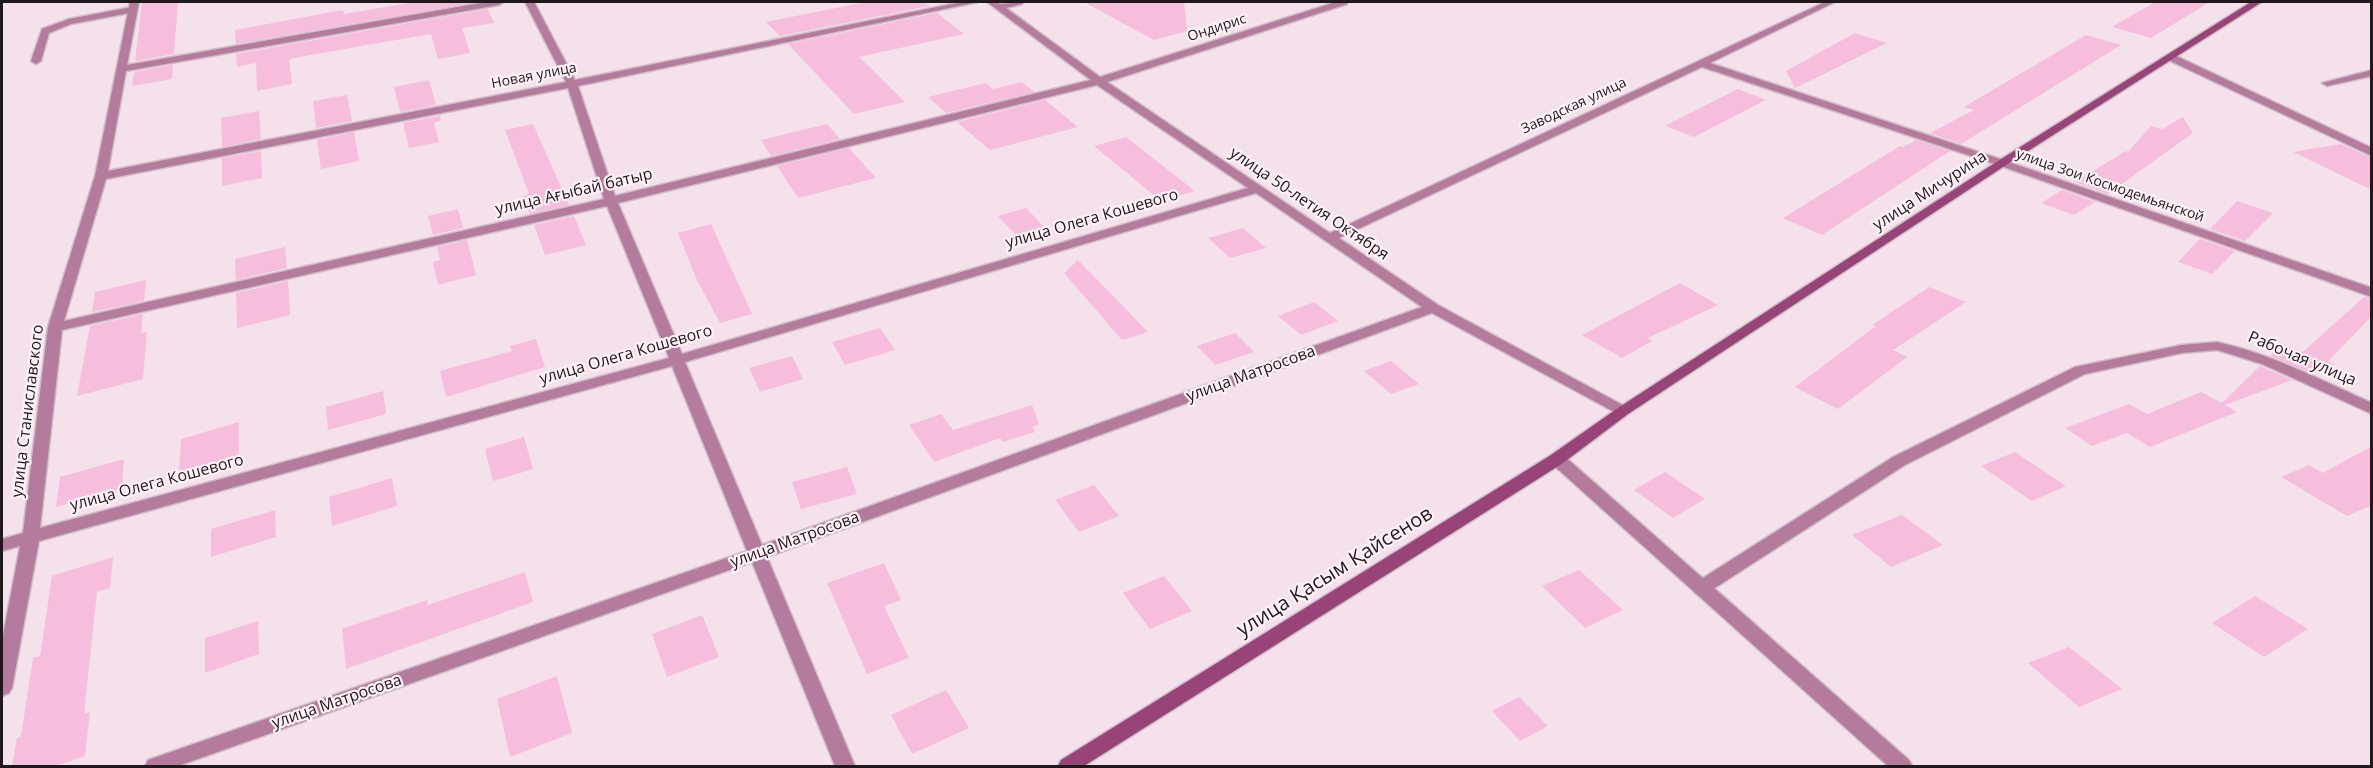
<!DOCTYPE html>
<meta charset="utf-8">
<style>
body{margin:0}
#map{position:relative;width:2373px;height:768px;overflow:hidden;background:#f5e1ec;font-family:"Open Sans",sans-serif}
canvas{display:block}
.frame{position:absolute;inset:0;border:3px solid #1f181c;pointer-events:none}
</style>
<div id="map">
<canvas width="2373" height="768"></canvas>
<div class="frame"></div>
</div>
<script>
const ctx = document.querySelector('canvas').getContext('2d');
ctx.lineJoin = 'round';
function fillPath(path, color) { ctx.fillStyle = color; ctx.fill(path, 'evenodd'); }
function trace(path, color, width, dash) { ctx.strokeStyle = color; ctx.lineWidth = width; ctx.lineCap = dash ? 'butt' : 'round'; ctx.setLineDash(dash || []); ctx.stroke(path); }
function write(font, color, halo, rows, align = 'center') {
  ctx.font = font + ' "Open Sans",sans-serif'; ctx.lineWidth = 4.5; ctx.setLineDash([]); ctx.textBaseline = 'middle'; ctx.strokeStyle = halo; ctx.fillStyle = color; for (const [text, x, y, turn = 0] of rows) {
    ctx.save(); ctx.translate(x, y); ctx.rotate((+turn || 0) * Math.PI / 180); ctx.textAlign = isNaN(turn) ? turn : align; if (halo) ctx.strokeText(text, 0, 0); ctx.fillText(text, 0, 0); ctx.restore();
  }
}
fillPath(new Path2D(`
 M 142,2 L 178,2 L 174,54 L 135,61 Z
 M 415,2 L 476,2 L 236,44 L 235,30 L 343,10 L 344,14 Z
 M 866,2 L 923,2 L 929,6 L 780,36 L 766,22 Z
 M 1084,2 L 1184,2 L 1187,31 L 1154,40 Z
 M 2155,2 L 2210,2 L 2151,38 L 2112,27 Z
 M 488,9 L 494,23 L 462,28 L 470,53 L 438,59 L 431,34 L 373,44 L 289,59 L 292,84 L 257,91 L 256,63 L 237,67 L 236,54 Z
 M 937,13 L 964,34 L 859,57 L 905,102 L 854,114 L 788,44 Z
 M 1855,33 L 1887,43 L 1795,88 L 1786,71 Z
 M 2086,35 L 2121,45 L 1961,144 L 1930,133 L 1974,110 L 1964,107 Z
 M 173,65 L 172,79 L 132,86 L 134,72 Z
 M 429,80 L 436,105 L 400,112 L 394,87 Z
 M 1022,82 L 1034,92 L 946,113 L 928,97 L 986,83 L 993,89 Z
 M 1738,89 L 1766,100 L 1694,137 L 1665,126 Z
 M 347,95 L 352,121 L 316,128 L 313,101 Z
 M 1045,100 L 1078,127 L 990,150 L 957,122 Z
 M 259,111 L 261,139 L 222,147 L 221,118 Z
 M 440,116 L 441,120 L 434,123 L 439,142 L 409,148 L 403,123 Z
 M 2183,117 L 2193,133 L 2108,194 L 2075,182 L 2126,151 L 2128,152 L 2151,126 L 2162,129 Z
 M 533,124 L 569,205 L 530,214 L 523,196 L 529,194 L 505,130 Z
 M 827,124 L 840,139 L 771,156 L 761,140 Z
 M 354,132 L 359,161 L 321,169 L 317,140 Z
 M 1126,137 L 1195,191 L 1161,201 L 1094,146 Z
 M 1916,140 L 1950,151 L 1822,235 L 1783,218 L 1900,146 L 1903,147 Z
 M 2341,144 L 2372,158 L 2372,190 L 2293,152 Z
 M 849,148 L 876,178 L 798,198 L 777,166 Z
 M 261,151 L 262,178 L 222,186 L 222,158 Z
 M 2062,190 L 2095,202 L 2074,215 L 2041,203 Z
 M 2237,201 L 2273,213 L 2245,241 L 2210,229 Z
 M 1026,208 L 1049,232 L 1050,232 L 1021,240 L 998,216 Z
 M 458,209 L 463,228 L 433,235 L 428,216 Z
 M 574,216 L 586,245 L 545,255 L 534,225 Z
 M 711,224 L 752,314 L 720,323 L 697,280 L 678,233 Z
 M 1243,228 L 1266,248 L 1230,258 L 1208,238 Z
 M 2200,239 L 2235,251 L 2212,274 L 2178,262 Z
 M 467,240 L 476,275 L 438,285 L 433,262 L 440,260 L 437,247 Z
 M 285,247 L 287,268 L 236,280 L 235,259 Z
 M 1078,260 L 1148,332 L 1122,340 L 1064,273 Z
 M 146,280 L 144,301 L 92,312 L 95,292 Z
 M 288,281 L 290,315 L 237,328 L 236,293 Z
 M 1680,283 L 1718,305 L 1648,338 L 1652,341 L 1622,358 L 1582,335 Z
 M 1929,287 L 1966,302 L 1893,350 L 1907,357 L 1838,409 L 1795,387 L 1876,326 L 1872,325 Z
 M 2364,297 L 2372,299 L 2372,316 L 2328,361 L 2334,364 L 2318,373 L 2311,373 L 2270,356 L 2283,344 L 2303,352 Z
 M 1314,302 L 1338,321 L 1301,335 L 1278,316 Z
 M 143,314 L 141,333 L 147,332 L 143,379 L 77,396 L 90,326 Z
 M 880,328 L 895,350 L 845,365 L 832,342 Z
 M 1235,333 L 1254,352 L 1215,365 L 1197,346 Z
 M 536,339 L 545,367 L 446,397 L 440,371 L 512,351 L 510,346 Z
 M 792,356 L 803,379 L 760,392 L 749,368 Z
 M 1391,361 L 1419,384 L 1391,394 L 1364,371 Z
 M 2260,366 L 2292,380 L 2225,405 L 2237,412 L 2150,447 L 2127,433 L 2092,446 L 2065,428 L 2129,404 L 2147,414 L 2201,392 L 2222,403 Z
 M 383,391 L 386,414 L 328,430 L 326,407 Z
 M 1032,405 L 1039,424 L 1032,427 L 1035,432 L 1003,442 L 1000,438 L 934,462 L 909,425 L 941,414 L 953,430 Z
 M 239,422 L 239,456 L 179,473 L 181,439 Z
 M 524,437 L 533,469 L 493,481 L 485,449 Z
 M 2372,446 L 2372,505 L 2347,516 L 2281,477 L 2309,465 L 2323,473 Z
 M 2015,452 L 2066,486 L 2032,501 L 1981,466 Z
 M 124,459 L 122,488 L 56,507 L 60,477 Z
 M 847,467 L 857,494 L 801,509 L 792,482 Z
 M 1665,472 L 1705,499 L 1673,518 L 1634,490 Z
 M 392,478 L 397,506 L 332,526 L 329,497 Z
 M 1094,485 L 1119,516 L 1079,532 L 1055,500 Z
 M 275,510 L 276,537 L 211,557 L 211,529 Z
 M 1902,515 L 1943,545 L 1891,567 L 1852,535 Z
 M 113,557 L 110,588 L 97,592 L 84,714 L 90,712 L 85,756 L 56,766 L 12,766 L 17,738 L 21,736 L 33,658 L 40,656 L 52,576 Z
 M 884,563 L 901,600 L 884,606 L 909,658 L 867,674 L 827,583 Z
 M 1579,570 L 1623,610 L 1585,628 L 1542,586 Z
 M 525,572 L 533,602 L 346,669 L 342,629 L 427,600 L 428,605 Z
 M 1164,576 L 1192,611 L 1150,629 L 1123,593 Z
 M 2255,596 L 2308,629 L 2264,657 L 2212,623 Z
 M 702,615 L 719,657 L 667,677 L 652,634 Z
 M 258,621 L 259,654 L 205,673 L 205,638 Z
 M 2069,647 L 2122,689 L 2079,707 L 2028,663 Z
 M 557,676 L 572,733 L 510,757 L 497,699 Z
 M 946,690 L 969,728 L 912,754 L 891,715 Z
 M 1519,697 L 1548,726 L 1520,741 L 1492,711 Z`), '#f6bddd');
const lane = new Path2D(`
 M 132,7 L 135,8 L 135,12 L 71,24 L 49,33 L 41,61 L 36,64 L 31,61 L 42,29 L 69,19 Z
 M 2166,55 L 2174,55 L 2372,148 L 2372,156 L 2166,59 Z
 M 2372,70 L 2372,76 L 2327,86 L 2322,83 Z
 M 2217,342 C 2271,354 2321,380 2372,403 L 2372,414 L 2262,364 L 2217,350 L 2182,353 L 2085,374 L 1905,465 L 1707,593 L 1701,595 L 1695,593 L 1692,588 L 1695,583 L 1893,457 L 2075,367 L 2182,345 Z`);
const street = new Path2D(`
 M 130,2 L 139,2 L 127,65 L 486,2 L 504,2 L 499,5 L 126,71 L 108,171 L 566,82 L 525,2 L 534,2 L 575,80 L 962,2 L 978,2 L 578,86 L 615,196 L 1091,80 L 987,2 L 996,2 L 1000,4 L 1023,2 L 1022,4 L 1006,8 L 1100,77 L 1336,2 L 1348,2 L 1347,4 L 1107,82 L 1330,233 L 1825,2 L 1835,2 L 1710,63 L 2006,161 L 2372,288 L 2372,297 L 1998,165 L 1702,67 L 1339,238 L 1438,305 L 1628,408 L 1631,411 L 1628,414 L 1618,414 L 1432,313 L 767,557 L 855,766 L 835,766 L 752,562 L 178,766 L 145,766 L 148,760 L 747,551 L 672,366 L 39,541 L 12,688 L 9,693 L 2,696 L 2,641 L 20,546 L 2,551 L 2,539 L 23,533 L 48,327 L 95,176 ZM 1097,85 L 1248,188 L 682,354 L 618,203 ZM 568,88 L 604,199 L 64,321 L 106,179 ZM 1256,193 L 1422,307 L 762,545 L 685,362 ZM 607,206 L 669,358 L 40,528 L 62,330 Z
 M 1557,454 L 1563,455 L 1909,760 L 1912,766 L 1888,766 L 1551,463 L 1549,459 L 1551,455 Z`);
const secondary = new Path2D(`
 M 2251,2 L 2262,2 L 2006,165 L 1628,414 L 1563,463 L 1084,766 L 1058,766 L 1061,760 L 1551,455 L 1618,408 L 1998,161 Z`);
trace(lane, '#cebdc7', 3);
trace(street, '#cebdc7', 3);
trace(secondary, '#cebdc7', 3);
fillPath(lane, '#b57b9d');
fillPath(street, '#b57b9d');
fillPath(secondary, '#984479');
write('14px', '#1f181c', '#fdf1f7', [
 ["Ондирис",1217,28,-18],
 ["Новая улица",534,76,-11],
 ["Заводская улица",1574,106,-25],
 ["улица Зои Космодемьянской",2110,186,19]
]);
write('16px', '#1f181c', '#fdf1f7', [
 ["улица Мичурина",1930,191,-33],
 ["улица Ағыбай батыр",574,192,-13],
 ["улица 50-летия Октября",1309,204,34],
 ["улица Олега Кошевого",1092,219,-16],
 ["улица Олега Кошевого",626,355,-16],
 ["Рабочая улица",2302,359,23],
 ["улица Матросова",1251,374,-20],
 ["улица Станиславского",28,411,-83],
 ["улица Олега Кошевого",157,483,-15],
 ["улица Матросова",795,540,-20],
 ["улица Матросова",337,702,-19]
]);
write('20px', '#1f181c', '#fdf1f7', [
 ["улица Қасым Қайсенов",1335,572,-32]
]);
</script>
